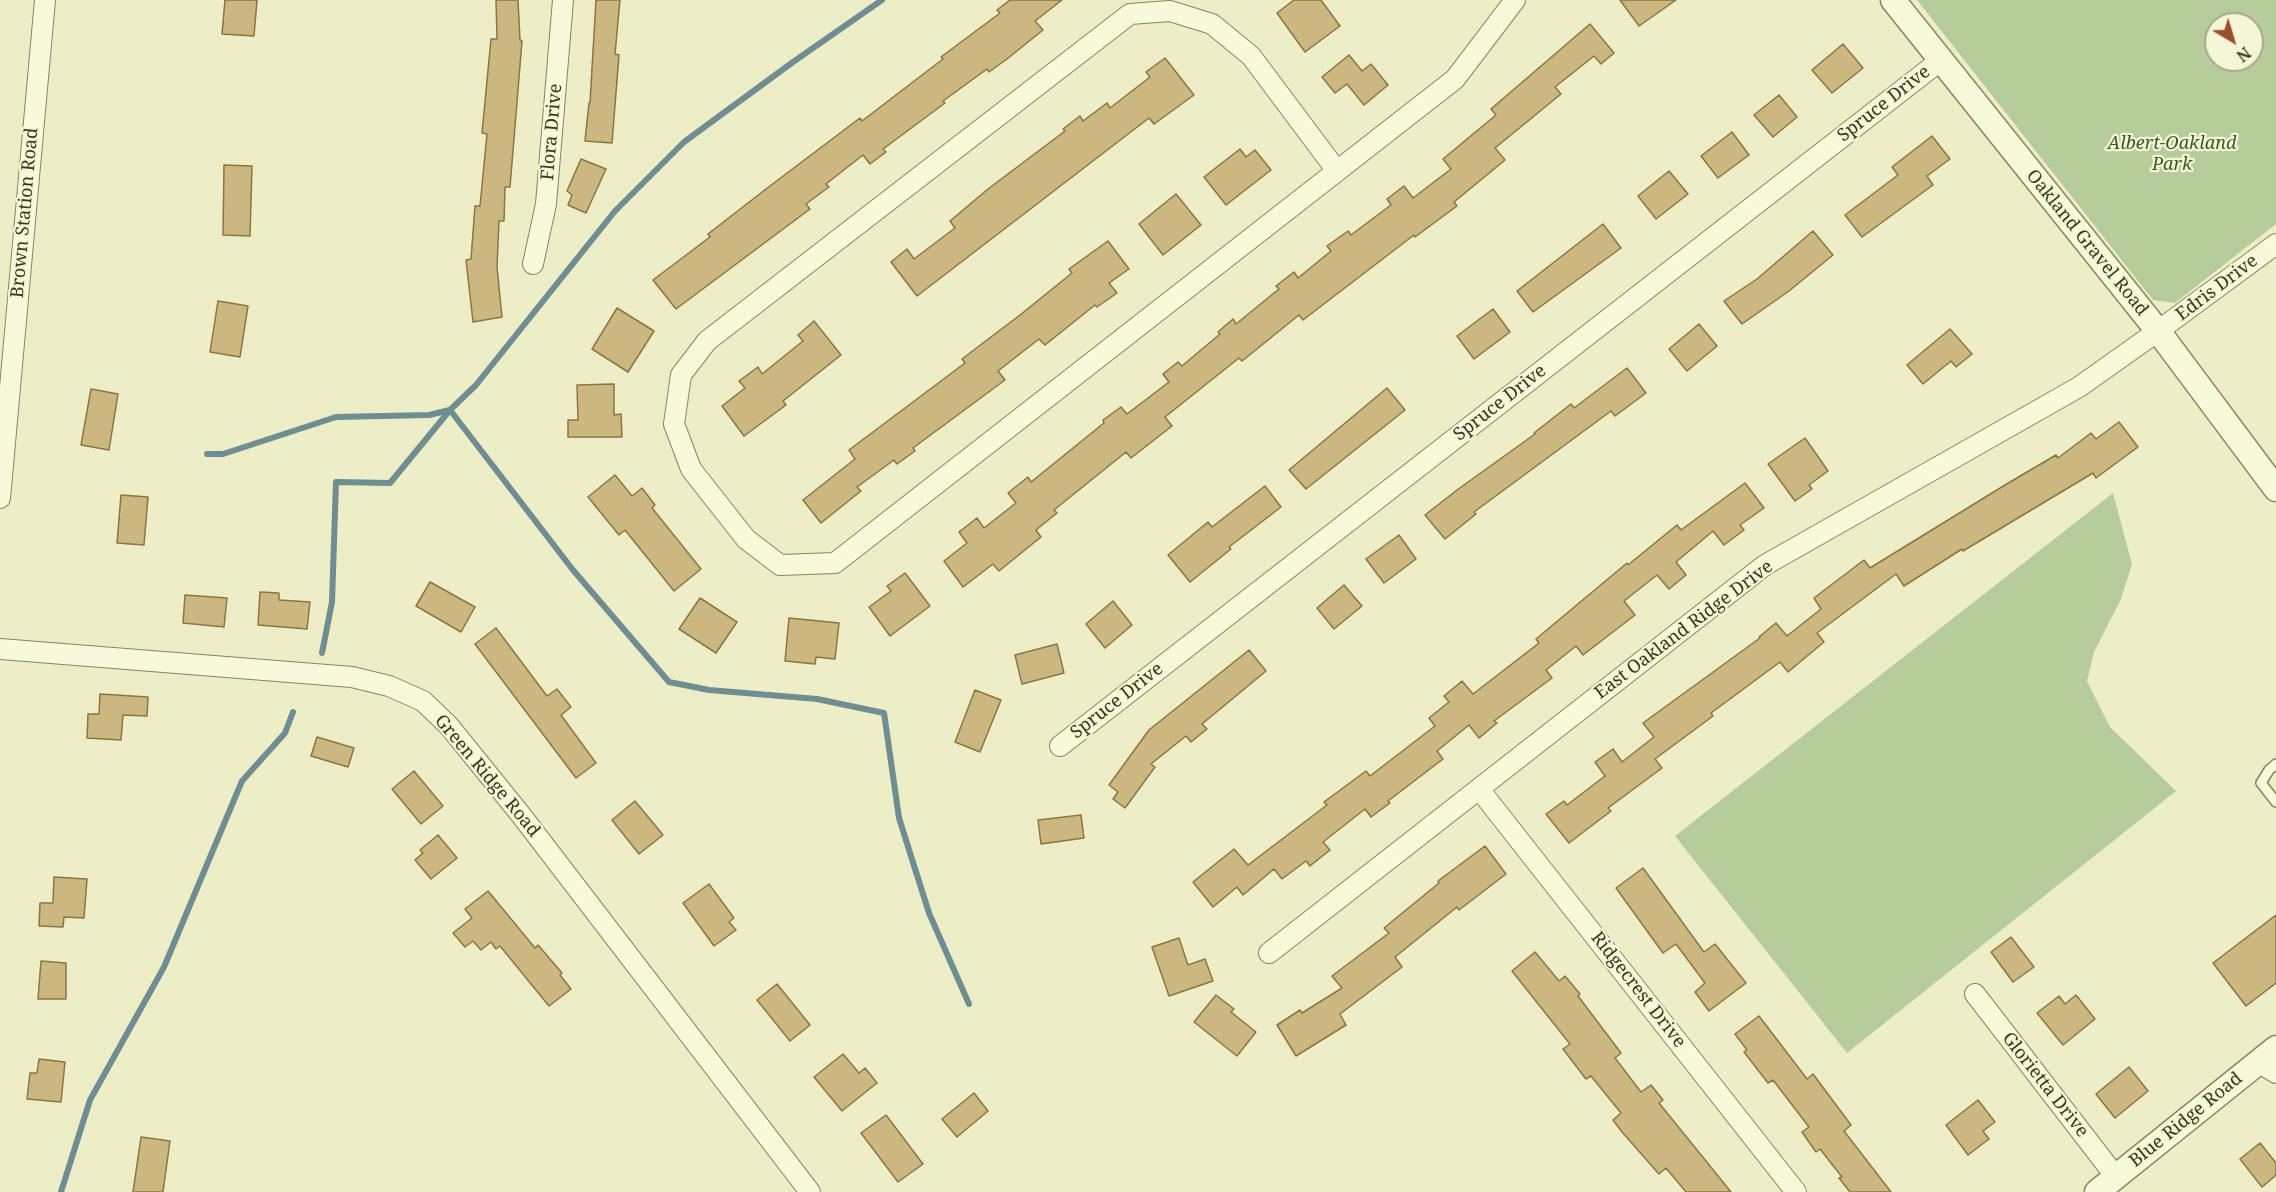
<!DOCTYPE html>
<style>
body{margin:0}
#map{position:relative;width:2276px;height:1192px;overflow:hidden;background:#edeec7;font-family:"Noto Serif",serif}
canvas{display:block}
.north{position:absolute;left:2204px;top:12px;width:60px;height:60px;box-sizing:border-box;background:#f4f6d7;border:2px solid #aaa98e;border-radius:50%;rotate:142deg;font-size:16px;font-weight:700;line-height:24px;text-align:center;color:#3b3620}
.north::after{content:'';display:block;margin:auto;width:21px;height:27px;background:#99502d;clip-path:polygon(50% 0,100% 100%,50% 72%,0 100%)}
</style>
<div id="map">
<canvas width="2276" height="1192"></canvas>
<div class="north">N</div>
</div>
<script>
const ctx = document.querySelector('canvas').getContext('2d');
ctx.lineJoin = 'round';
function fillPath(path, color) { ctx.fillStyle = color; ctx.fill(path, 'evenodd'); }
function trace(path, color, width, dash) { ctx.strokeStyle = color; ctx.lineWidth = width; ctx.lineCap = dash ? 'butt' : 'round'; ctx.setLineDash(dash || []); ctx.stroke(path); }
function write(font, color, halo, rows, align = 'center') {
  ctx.font = font + ' "Noto Serif",serif'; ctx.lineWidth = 4.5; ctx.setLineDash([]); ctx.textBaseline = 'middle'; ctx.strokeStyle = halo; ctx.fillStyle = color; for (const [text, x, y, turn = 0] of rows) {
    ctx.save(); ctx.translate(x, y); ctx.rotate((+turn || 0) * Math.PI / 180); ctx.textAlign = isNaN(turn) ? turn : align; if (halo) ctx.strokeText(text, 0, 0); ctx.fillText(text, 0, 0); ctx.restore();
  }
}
fillPath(new Path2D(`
 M 1917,0 L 2276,0 L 2276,224 L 2175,303 L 2153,300 ZM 2216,24 L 2252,24 L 2252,60 L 2216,60 Z
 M 2113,493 L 2132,564 L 2121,599 L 2094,652 L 2087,681 L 2110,727 L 2176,791 L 1847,1053 L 1675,836 Z`), '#b6cd9b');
trace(new Path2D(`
 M 207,454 L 223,454 L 336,417 L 429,415 L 450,410 L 476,385 L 615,211 L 684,142 L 793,62 L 882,0
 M 322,653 L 332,602 L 336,482 L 390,483 L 450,410 L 573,570 L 669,682 L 709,690 L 817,699 L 884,713 L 899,818 L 929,913 L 969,1004
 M 61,1192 L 90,1100 L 164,967 L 242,781 L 285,733 L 293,712`), '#6f8e91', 6);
const building = new Path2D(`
 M 225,0 L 257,0 L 254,36 L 222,34 Z
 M 496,0 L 518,0 L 520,40 L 522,41 L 510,187 L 505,187 L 504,221 L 499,221 L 497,267 L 502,317 L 473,322 L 466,260 L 471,259 L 475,206 L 480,206 L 487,134 L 482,133 L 491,39 L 497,39 Z
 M 596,0 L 620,0 L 615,54 L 619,55 L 612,143 L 585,141 L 589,103 L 590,103 Z
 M 1010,0 L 1062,0 L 1035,21 L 1043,30 L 1007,59 L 989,72 L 987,69 L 943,101 L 945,103 L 883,149 L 886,152 L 870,164 L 863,155 L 826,184 L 829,187 L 806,204 L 810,209 L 676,309 L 653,280 L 710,237 L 708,234 L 766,189 L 860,118 L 862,121 L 943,59 L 941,57 L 1000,13 L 997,10 Z
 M 1294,0 L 1321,0 L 1340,26 L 1305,52 L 1277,13 Z
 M 1620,0 L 1676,0 L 1639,26 Z
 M 1590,24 L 1614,53 L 1601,64 L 1594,56 L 1555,87 L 1561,94 L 1495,148 L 1505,160 L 1454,202 L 1457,206 L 1415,237 L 1414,235 L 1303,320 L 1299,315 L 1242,361 L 1239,358 L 1165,417 L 1172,426 L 1131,458 L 1126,452 L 1054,510 L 1057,513 L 1036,530 L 1041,537 L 999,571 L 993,564 L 963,587 L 944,561 L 967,543 L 959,532 L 977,518 L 984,528 L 1016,503 L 1008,493 L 1028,477 L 1031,482 L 1104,423 L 1103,420 L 1121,407 L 1127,414 L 1169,382 L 1163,374 L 1178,362 L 1182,366 L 1220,334 L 1218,332 L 1233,319 L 1236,324 L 1279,289 L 1276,286 L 1294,272 L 1298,278 L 1331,251 L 1327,246 L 1348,231 L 1351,235 L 1391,205 L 1387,199 L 1404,186 L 1413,198 L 1451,169 L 1443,159 L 1496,115 L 1491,109 Z
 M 1843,44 L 1863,68 L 1832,93 L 1812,70 Z
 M 1349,55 L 1362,71 L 1371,64 L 1388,85 L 1364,105 L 1347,84 L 1335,93 L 1322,77 Z
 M 1165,58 L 1194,95 L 1154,124 L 1149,118 L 917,296 L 891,262 L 907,249 L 914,259 L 955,228 L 950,221 L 988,189 L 1065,131 L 1063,129 L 1080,116 L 1083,121 L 1107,103 L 1110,108 L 1150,77 L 1146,72 Z
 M 1779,95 L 1797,117 L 1773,137 L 1754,115 Z
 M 1732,132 L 1749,155 L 1718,178 L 1701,156 Z
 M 1932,136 L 1950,159 L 1927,176 L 1933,185 L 1862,237 L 1845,215 L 1898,175 L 1892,167 Z
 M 1240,149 L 1246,157 L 1255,150 L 1271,170 L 1226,205 L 1204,177 Z
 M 581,159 L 606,169 L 586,213 L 568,205 L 572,195 L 567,191 Z
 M 224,165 L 252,166 L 250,236 L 223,235 Z
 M 1669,171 L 1688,194 L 1656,219 L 1638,196 Z
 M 1176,194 L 1201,225 L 1163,255 L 1139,224 Z
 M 1603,224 L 1621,248 L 1533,312 L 1517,291 Z
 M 1813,231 L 1833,255 L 1789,291 L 1742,324 L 1724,301 L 1757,279 Z
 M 1108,241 L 1129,269 L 1109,283 L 1117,293 L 1097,307 L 1095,305 L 1045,345 L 1039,339 L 998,371 L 1005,380 L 913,448 L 915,451 L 897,464 L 894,460 L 857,487 L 861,491 L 821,523 L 803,500 L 855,459 L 849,450 L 965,363 L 962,359 L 1020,315 L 1072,273 L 1069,269 Z
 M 218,301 L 248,306 L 240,357 L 210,352 Z
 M 617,308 L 654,331 L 628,372 L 592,349 Z
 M 1493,309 L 1510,332 L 1474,359 L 1457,336 Z
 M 814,321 L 841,355 L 783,401 L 786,405 L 744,436 L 722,406 L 745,388 L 739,381 L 758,367 L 762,374 L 803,341 L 798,335 Z
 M 1699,324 L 1717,346 L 1687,371 L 1669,349 Z
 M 1950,329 L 1972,354 L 1956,367 L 1951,361 L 1923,384 L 1907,365 Z
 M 1627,368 L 1646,393 L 1615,416 L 1611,411 L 1474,512 L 1476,514 L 1445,539 L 1425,515 L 1457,490 L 1535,434 L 1534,433 L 1571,404 L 1574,408 Z
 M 614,384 L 614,415 L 621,414 L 622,437 L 568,437 L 568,420 L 578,420 L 577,385 Z
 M 1387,388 L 1405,410 L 1306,489 L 1289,470 Z
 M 91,389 L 118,394 L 109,450 L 81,445 Z
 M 2119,422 L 2138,447 L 2096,478 L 2093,473 L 1963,551 L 1962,549 L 1904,586 L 1896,574 L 1817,633 L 1824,642 L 1788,672 L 1780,662 L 1711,713 L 1713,716 L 1655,759 L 1662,768 L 1608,808 L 1611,811 L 1569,843 L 1546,814 L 1564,801 L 1567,805 L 1605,776 L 1595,762 L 1613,749 L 1622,762 L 1654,737 L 1643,723 L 1760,638 L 1759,637 L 1776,623 L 1787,636 L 1821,609 L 1814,598 L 1864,560 L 1870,568 L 2005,485 L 2056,455 L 2058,458 L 2091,433 L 2096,439 Z
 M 1805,438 L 1828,471 L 1809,485 L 1812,489 L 1795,501 L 1768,464 Z
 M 615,475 L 632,496 L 642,488 L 655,505 L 652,508 L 701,569 L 674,591 L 625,530 L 619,535 L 588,497 Z
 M 1745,483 L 1764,508 L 1740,525 L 1744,530 L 1724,545 L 1713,531 L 1676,562 L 1686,575 L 1669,589 L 1657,575 L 1624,601 L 1635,615 L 1583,655 L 1576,646 L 1546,670 L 1552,678 L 1494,721 L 1497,723 L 1479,738 L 1469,725 L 1437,751 L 1443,759 L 1388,801 L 1390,803 L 1371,817 L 1365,809 L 1323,842 L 1330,850 L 1310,866 L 1306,861 L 1282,879 L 1274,869 L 1243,895 L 1237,887 L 1213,907 L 1193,882 L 1234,849 L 1248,865 L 1327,805 L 1324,802 L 1366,771 L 1370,776 L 1435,726 L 1429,718 L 1449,702 L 1444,696 L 1462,681 L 1473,694 L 1539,643 L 1536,639 L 1627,563 L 1628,565 L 1677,525 L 1681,530 Z
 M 1265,486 L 1281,507 L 1229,547 L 1231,549 L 1190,582 L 1168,555 L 1208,522 L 1212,527 Z
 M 121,495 L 148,497 L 144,545 L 117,543 Z
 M 1399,535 L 1416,559 L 1384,583 L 1366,559 Z
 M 905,573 L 930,606 L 890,636 L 869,607 L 891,591 L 887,586 Z
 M 430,582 L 475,607 L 461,632 L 416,606 Z
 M 1344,585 L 1362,606 L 1334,629 L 1317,608 Z
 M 260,592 L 279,593 L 279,600 L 310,602 L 307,629 L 258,625 Z
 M 185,595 L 227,598 L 224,627 L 183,623 Z
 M 700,598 L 737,622 L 716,653 L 679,629 Z
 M 1113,601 L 1132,625 L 1105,648 L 1086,624 Z
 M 789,618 L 839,623 L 835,659 L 816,657 L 815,664 L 785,661 Z
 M 496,628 L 547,696 L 557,689 L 571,707 L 561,715 L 596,763 L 576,778 L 475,644 Z
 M 1057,644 L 1064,673 L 1022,684 L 1015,655 Z
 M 1249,650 L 1266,671 L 1202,724 L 1207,729 L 1191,742 L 1186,736 L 1151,764 L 1155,767 L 1125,808 L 1113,799 L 1118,792 L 1109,785 L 1149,730 Z
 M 975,690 L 1001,700 L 980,752 L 955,742 Z
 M 100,694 L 148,697 L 147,716 L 123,715 L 121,740 L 87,738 L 88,714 L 99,714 Z
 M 317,737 L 354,748 L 348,767 L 311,756 Z
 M 414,771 L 443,806 L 421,824 L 392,789 Z
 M 635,801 L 663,835 L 639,854 L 612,820 Z
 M 1081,815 L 1084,838 L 1041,844 L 1038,820 Z
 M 438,835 L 457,858 L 431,879 L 415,860 L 423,853 L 420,850 Z
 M 1485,846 L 1506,874 L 1459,910 L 1457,907 L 1395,957 L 1402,967 L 1340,1014 L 1346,1025 L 1296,1056 L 1277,1025 L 1300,1010 L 1302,1013 L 1342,988 L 1332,976 L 1389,933 L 1384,928 L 1439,883 L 1438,881 Z
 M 1643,868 L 1704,952 L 1715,944 L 1746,983 L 1709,1011 L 1695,992 L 1705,983 L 1676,944 L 1663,953 L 1616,888 Z
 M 54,877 L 87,879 L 84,918 L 64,917 L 63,927 L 39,926 L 40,903 L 53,903 Z
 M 709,884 L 734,918 L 729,922 L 736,930 L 714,946 L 683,903 Z
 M 488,891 L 535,948 L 538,945 L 562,973 L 560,975 L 571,989 L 549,1006 L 500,946 L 496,949 L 491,942 L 481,950 L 473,941 L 465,947 L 453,933 L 472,918 L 465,909 Z
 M 2276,915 L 2276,983 L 2246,1006 L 2213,963 Z
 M 2011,937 L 2034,967 L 2013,982 L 1991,952 Z
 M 1179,938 L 1188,965 L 1205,959 L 1213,981 L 1169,996 L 1152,947 Z
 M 1535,952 L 1559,981 L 1565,976 L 1580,994 L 1578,996 L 1621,1053 L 1615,1058 L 1641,1092 L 1651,1085 L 1663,1100 L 1659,1103 L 1731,1192 L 1686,1192 L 1666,1168 L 1659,1174 L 1622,1132 L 1613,1120 L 1621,1113 L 1591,1076 L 1586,1079 L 1563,1049 L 1570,1044 L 1512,971 Z
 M 41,961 L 66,963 L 66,999 L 38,999 Z
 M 777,984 L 810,1025 L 790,1041 L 757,1000 Z
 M 1216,995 L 1234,1009 L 1231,1012 L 1256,1032 L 1237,1056 L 1194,1022 Z
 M 2076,995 L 2095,1019 L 2063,1045 L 2037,1013 L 2059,996 L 2065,1004 Z
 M 1759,1016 L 1807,1079 L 1813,1074 L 1851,1125 L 1844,1131 L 1891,1192 L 1850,1192 L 1839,1178 L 1842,1177 L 1820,1149 L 1816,1152 L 1802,1132 L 1809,1127 L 1773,1080 L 1768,1083 L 1744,1052 L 1747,1050 L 1735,1034 Z
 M 843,1054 L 859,1073 L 865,1068 L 877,1083 L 842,1111 L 814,1077 Z
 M 39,1059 L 65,1062 L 61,1102 L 27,1099 L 30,1073 L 37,1073 Z
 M 2129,1067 L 2148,1091 L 2115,1118 L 2096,1094 Z
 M 974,1093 L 988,1111 L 957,1137 L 942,1119 Z
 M 1978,1100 L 1995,1122 L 1983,1131 L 1989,1139 L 1968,1155 L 1946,1125 Z
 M 886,1115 L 923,1164 L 898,1182 L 861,1133 Z
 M 141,1137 L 170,1141 L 163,1192 L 133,1192 Z
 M 2260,1143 L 2276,1163 L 2276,1175 L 2262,1187 L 2240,1159 Z`);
fillPath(building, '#ccb87e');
trace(building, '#897642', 1.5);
const service = new Path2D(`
 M 2276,764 L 2269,770 L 2261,783 L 2276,802`);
const minor = new Path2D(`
 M 1337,171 L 1251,56 L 1212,24 L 1170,11 L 1130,14 L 707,341 L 681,375 L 674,424 L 691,469 L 746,539 L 780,565 L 835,563 L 1455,79 L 1515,0
 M 533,264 L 546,204 L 563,0
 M 0,498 L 45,0
 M 0,649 L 352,677 L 389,686 L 423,701 L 449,726 L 521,815 L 810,1192
 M 1060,746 L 1941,60
 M 1479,789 L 1796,1192
 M 1269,953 L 1765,565 L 2079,387 L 2158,331 L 2276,244
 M 1975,994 L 2116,1177
 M 2258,1062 L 2276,1073`);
const tertiary = new Path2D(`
 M 1893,0 L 2158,331 L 2276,489
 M 2097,1192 L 2276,1048`);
trace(service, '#8a845d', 12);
trace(minor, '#8a845d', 22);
trace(tertiary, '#8a845d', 27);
trace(service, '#f8f9db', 9);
trace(minor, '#f8f9db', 20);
trace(tertiary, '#f8f9db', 24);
write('18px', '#3b3620', '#f4f6d7', [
 ["Spruce Drive",1884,104,-38],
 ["Flora Drive",552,132,-85],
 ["Brown Station Road",25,213,-85],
 ["Oakland Gravel Road",2087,243,51],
 ["Edris Drive",2217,288,-37],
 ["Spruce Drive",1500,403,-38],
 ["East Oakland Ridge Drive",1684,630,-37],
 ["Spruce Drive",1117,701,-38],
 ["Green Ridge Road",487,776,50],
 ["Ridgecrest Drive",1638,990,52],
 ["Glorietta Drive",2045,1085,52],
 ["Blue Ridge Road",2186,1120,-39]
]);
write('italic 18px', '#3b5727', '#f4f6d7', [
 ["Albert-Oakland",2172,144],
 ["Park",2172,165]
]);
</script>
